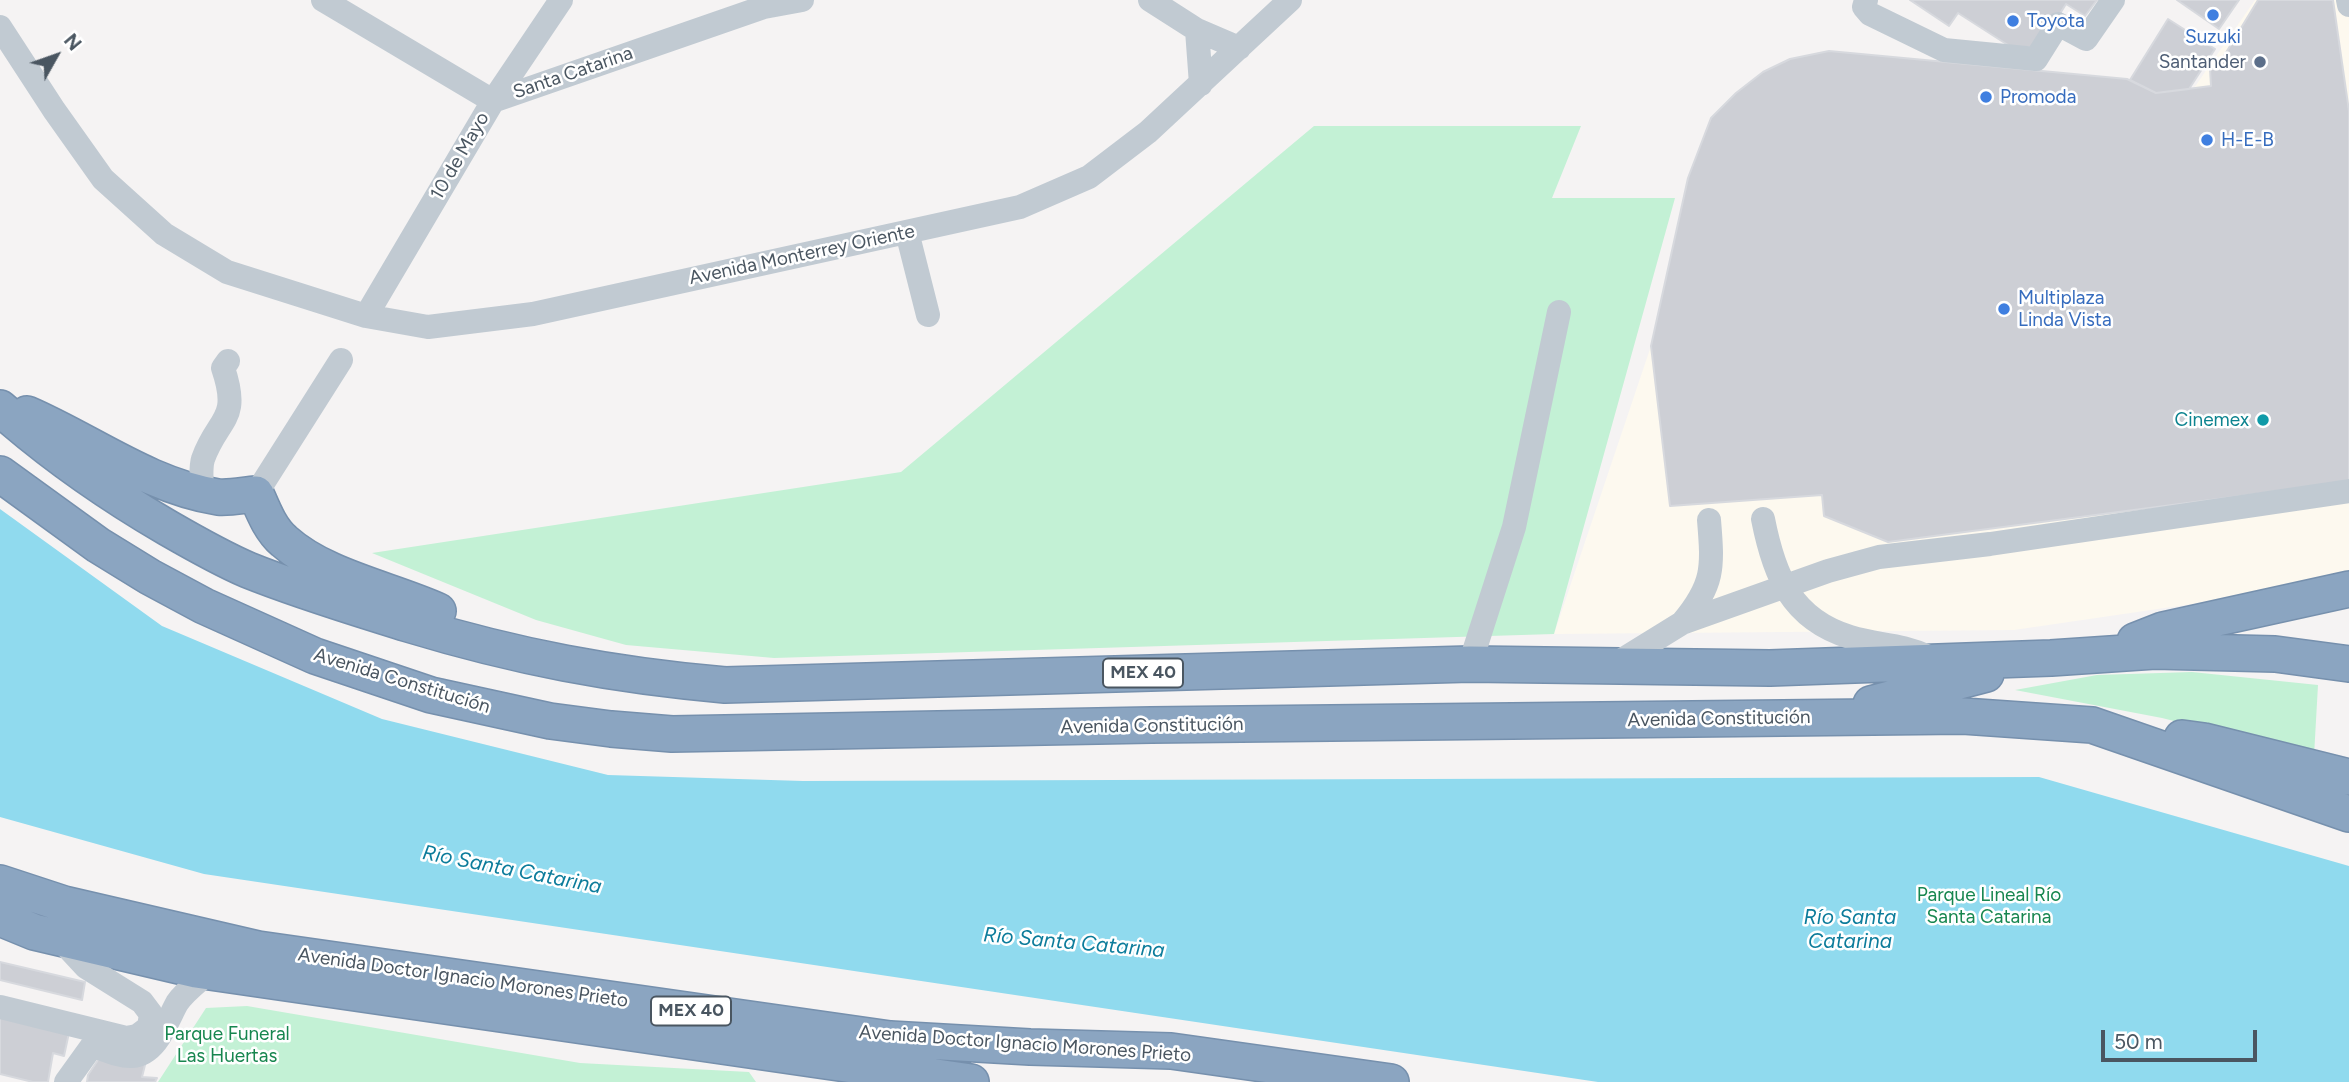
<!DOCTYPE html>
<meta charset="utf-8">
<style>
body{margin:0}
#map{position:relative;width:2349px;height:1082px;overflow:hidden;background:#f5f3f3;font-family:Figtree,sans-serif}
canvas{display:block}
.north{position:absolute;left:21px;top:21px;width:70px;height:70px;-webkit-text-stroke:5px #fff;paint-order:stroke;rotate:50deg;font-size:19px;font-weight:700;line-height:28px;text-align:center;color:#4a5661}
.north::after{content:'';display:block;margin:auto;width:24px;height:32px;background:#4a5661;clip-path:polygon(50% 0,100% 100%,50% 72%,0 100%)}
.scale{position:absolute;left:2101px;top:1030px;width:156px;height:32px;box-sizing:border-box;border:4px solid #4a5661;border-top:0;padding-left:9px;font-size:21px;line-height:24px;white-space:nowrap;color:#4a5661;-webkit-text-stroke:5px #fff;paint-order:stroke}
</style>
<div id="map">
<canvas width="2349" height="1082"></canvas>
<div class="north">N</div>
<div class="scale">50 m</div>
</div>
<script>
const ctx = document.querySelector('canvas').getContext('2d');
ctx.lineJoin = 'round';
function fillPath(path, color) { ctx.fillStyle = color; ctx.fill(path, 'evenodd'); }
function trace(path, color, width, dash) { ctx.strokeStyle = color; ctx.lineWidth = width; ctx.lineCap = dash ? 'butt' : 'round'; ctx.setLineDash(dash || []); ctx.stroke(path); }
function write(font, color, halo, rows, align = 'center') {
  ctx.font = font + ' Figtree,sans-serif'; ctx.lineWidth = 5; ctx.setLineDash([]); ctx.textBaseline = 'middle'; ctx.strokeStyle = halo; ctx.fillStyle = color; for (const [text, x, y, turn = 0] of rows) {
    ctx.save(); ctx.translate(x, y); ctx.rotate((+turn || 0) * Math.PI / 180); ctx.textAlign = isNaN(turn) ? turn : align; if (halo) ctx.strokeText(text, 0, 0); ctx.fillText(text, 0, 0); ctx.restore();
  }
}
fillPath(new Path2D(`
 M 2255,0 L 2349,0 L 2349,573 L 2192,604 L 2014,630 L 1554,634 L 1651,346 L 1688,178 L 1711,118 L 1736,93 L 1763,72 L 1790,59 L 1829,51 L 2127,79 L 2156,93 L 2194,88 Z`), '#fdf9ef');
fillPath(new Path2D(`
 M 1314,126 L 1581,126 L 1552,198 L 1675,198 L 1554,634 L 774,658 L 626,645 L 536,620 L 372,553 L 901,472 Z
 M 2192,672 L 2318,685 L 2314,756 L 2162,718 L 2015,690 L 2097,675 Z
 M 247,1006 L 580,1063 L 749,1072 L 756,1082 L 158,1082 L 206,1008 Z`), '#c3f1d5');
fillPath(new Path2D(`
 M 0,509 L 162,626 L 382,719 L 608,775 L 803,781 L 2039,777 L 2349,866 L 2349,1082 L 1598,1082 L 204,874 L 0,817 Z`), '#90daee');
const building = new Path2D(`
 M 1910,0 L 2097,0 L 2085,16 L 2066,4 L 2039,47 L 2011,47 L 1958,13 L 1949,26 Z
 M 2177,0 L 2239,0 L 2219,29 Z
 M 2258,0 L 2333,0 L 2349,111 L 2349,482 L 1888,542 L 1824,516 L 1822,495 L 1670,506 L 1651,346 L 1688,178 L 1711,118 L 1736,93 L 1763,72 L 1790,59 L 1829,51 L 2127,79 L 2156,93 L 2211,86 L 2210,69 L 2216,69 Z
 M 2168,19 L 2215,49 L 2189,89 L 2156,93 L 2130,80 Z
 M 0,962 L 85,982 L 82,1000 L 0,980 Z
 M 0,1012 L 70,1028 L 64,1056 L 53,1053 L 48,1082 L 33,1082 L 0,1074 Z
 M 100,1057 L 146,1061 L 142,1077 L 157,1078 L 155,1082 L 87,1082 L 88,1075 Z`);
fillPath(building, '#cdcfd5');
trace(building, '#d7d9de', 2);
const highway = new Path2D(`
 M 0,408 C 52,454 108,493 168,528 C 194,543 220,558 248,570 C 300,591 354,607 408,624 C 517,657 612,675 725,685 L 1470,664 L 1770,668 L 2051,658 L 2155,651 L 2275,654 L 2349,664
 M 27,414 C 90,441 148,486 218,497 C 230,498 244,495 256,494 C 263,510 270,529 284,541 C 324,577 389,589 438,611
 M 0,474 L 98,545 L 150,577 L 204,606 L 315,656 L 431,695 L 550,721 L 611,729 L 672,734 L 1151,725 L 1963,716 L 2092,725 L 2349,814
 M 2135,641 L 2163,630 L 2349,589
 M 1871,704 L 1986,674
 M 2182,738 L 2204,741 L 2349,777
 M 0,883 L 64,904 L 258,949 L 890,1039 L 1030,1047 L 1171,1051 L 1391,1082
 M 0,918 L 34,932 L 196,970 L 971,1082`);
trace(highway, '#7690ad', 38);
trace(new Path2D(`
 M 323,0 L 493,101 L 764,7 L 802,0
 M 1150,0 L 1197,30 L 1239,48
 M 1866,0 L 1864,7 L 1870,14 L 1944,50 L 2036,59 L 2058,24 L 2086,39 L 2113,0
 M 2348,0 L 2349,5
 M 0,27 L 54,110 L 103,179 L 164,234 L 227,272 L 366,316 L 428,327 L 533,314 L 1020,207 L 1089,177 L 1148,132 L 1290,0
 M 1197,30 L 1201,84
 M 907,232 L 928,315
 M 366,316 L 493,101 L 561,0
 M 202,492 C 202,482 200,469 203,459 C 218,417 241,421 223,368 L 228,361
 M 256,494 L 341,360
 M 1763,519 C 1774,575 1791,619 1850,637 C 1879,646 1899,643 1929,657
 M 1682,623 C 1714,585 1713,568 1709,520
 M 1470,664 L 1514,527 L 1559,312
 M 1614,665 L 1682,623 L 1828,571 L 1879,557 L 1990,544 L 2349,491
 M 0,1007 L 126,1038 L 137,1036 L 149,1027 L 151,1014 L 142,1002 L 86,967 L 59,938
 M 94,1046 C 106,1050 120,1057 132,1056 C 157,1054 167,1021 177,1003 C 185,991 199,981 209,972
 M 66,1082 L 102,1032`), '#c1cad2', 24);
trace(highway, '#8ba5c1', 35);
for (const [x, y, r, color] of [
 [2213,15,7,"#3f7fe0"],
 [2013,21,7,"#3f7fe0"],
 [2260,62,7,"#5c6f8a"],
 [1986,97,7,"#3f7fe0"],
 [2207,140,7,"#3f7fe0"],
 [2004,309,7,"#3f7fe0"],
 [2263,420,7,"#0f9aa8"]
]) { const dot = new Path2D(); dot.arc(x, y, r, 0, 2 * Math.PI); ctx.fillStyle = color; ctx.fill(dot); trace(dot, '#fff', 2.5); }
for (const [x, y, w] of [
 [1143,673,80],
 [691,1011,80]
]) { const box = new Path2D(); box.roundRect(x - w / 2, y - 14.5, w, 29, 5); ctx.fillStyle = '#fff'; ctx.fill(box); trace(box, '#4a5661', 2); }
write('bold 18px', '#4a5661', null, [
 ["MEX 40",1143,673],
 ["MEX 40",691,1011]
]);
write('19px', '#366cbe', '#fff', [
 ["Toyota",2027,21],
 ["Suzuki",2213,37,"center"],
 ["Promoda",2000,97],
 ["H-E-B",2221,140],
 ["Multiplaza",2018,298],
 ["Linda Vista",2018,320]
], 'left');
write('19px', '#4e5e75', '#fff', [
 ["Santander",2246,62]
], 'right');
write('19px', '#4a5661', '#fff', [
 ["Santa Catarina",573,73,-19],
 ["10 de Mayo",460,156,-60],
 ["Avenida Monterrey Oriente",802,255,-12],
 ["Avenida Constitución",402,681,17],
 ["Avenida Constitución",1719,719,-1],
 ["Avenida Constitución",1152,726,-1],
 ["Avenida Doctor Ignacio Morones Prieto",463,978,8],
 ["Avenida Doctor Ignacio Morones Prieto",1025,1044,4]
]);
write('19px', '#0d838f', '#fff', [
 ["Cinemex",2249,420]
], 'right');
write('19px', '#17864f', '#fff', [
 ["Parque Lineal Río",1989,895],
 ["Santa Catarina",1989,917],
 ["Parque Funeral",227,1034],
 ["Las Huertas",227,1056]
]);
write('italic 21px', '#0c7c9b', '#fff', [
 ["Río Santa Catarina",512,870,11],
 ["Río Santa",1850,918],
 ["Catarina",1850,942],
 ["Río Santa Catarina",1074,943,5]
]);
</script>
